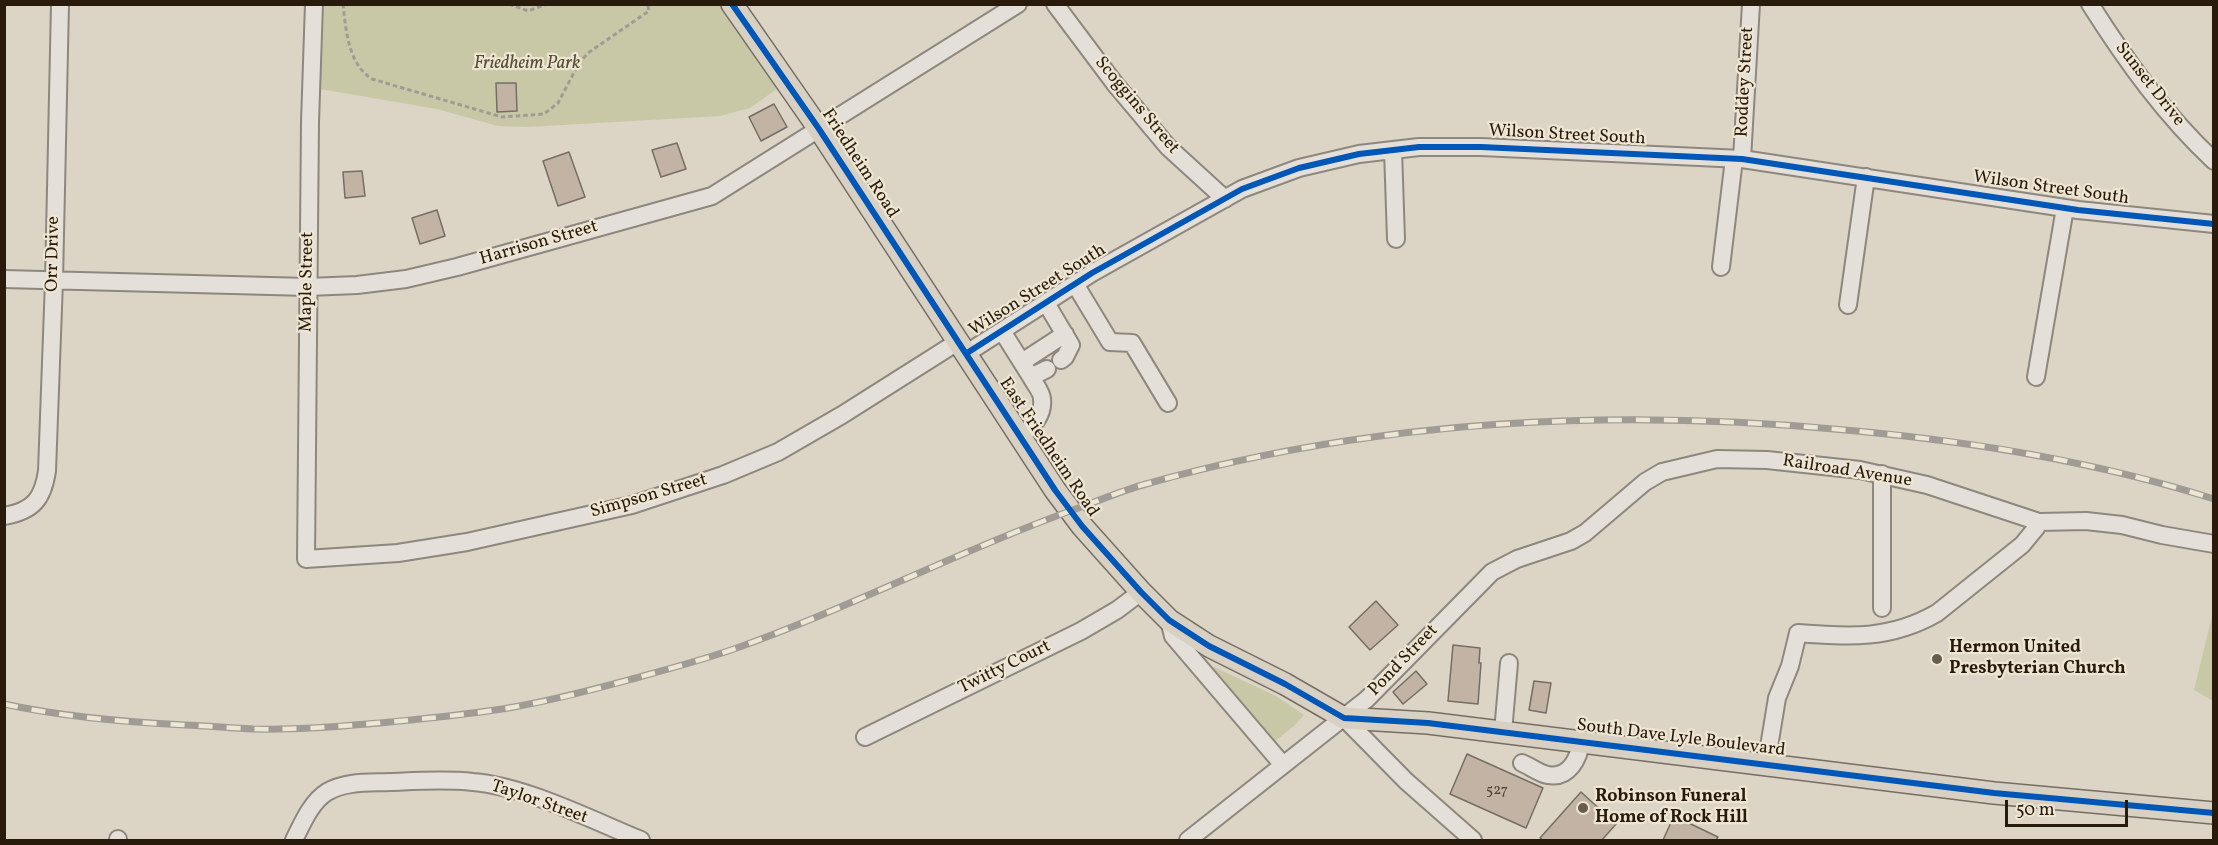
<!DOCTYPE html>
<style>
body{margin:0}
#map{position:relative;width:2218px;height:845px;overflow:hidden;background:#dcd4c5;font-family:Vollkorn,serif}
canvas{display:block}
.frame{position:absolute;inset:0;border:6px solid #291b0b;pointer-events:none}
.scale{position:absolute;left:2005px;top:800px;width:123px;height:27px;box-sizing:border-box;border:3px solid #291b0b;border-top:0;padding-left:8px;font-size:18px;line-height:21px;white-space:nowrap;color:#291b0b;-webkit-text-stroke:4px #eee6d3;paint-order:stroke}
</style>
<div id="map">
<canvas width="2218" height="845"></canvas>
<div class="frame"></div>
<div class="scale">50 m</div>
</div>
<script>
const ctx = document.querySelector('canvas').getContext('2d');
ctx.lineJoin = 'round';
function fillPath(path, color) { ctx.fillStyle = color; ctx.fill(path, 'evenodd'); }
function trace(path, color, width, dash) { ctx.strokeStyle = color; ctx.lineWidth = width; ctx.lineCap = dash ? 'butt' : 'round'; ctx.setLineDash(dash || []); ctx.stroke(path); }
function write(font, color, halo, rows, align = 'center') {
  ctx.font = font + ' Vollkorn,serif'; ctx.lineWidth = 4.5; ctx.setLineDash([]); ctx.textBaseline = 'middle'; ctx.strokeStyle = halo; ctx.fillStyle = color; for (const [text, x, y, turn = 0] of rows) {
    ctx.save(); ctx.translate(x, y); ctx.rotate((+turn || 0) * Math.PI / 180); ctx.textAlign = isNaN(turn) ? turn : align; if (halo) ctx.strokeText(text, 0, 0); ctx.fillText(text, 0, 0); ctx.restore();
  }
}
fillPath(new Path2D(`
 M 322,4 L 720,5 L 778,88 L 750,108 L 720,116 L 528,127 L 498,126 L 437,109 L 320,89 Z
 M 2213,612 L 2213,701 L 2194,690 Z
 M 1214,667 L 1276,696 L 1304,715 L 1295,725 L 1273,743 L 1211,668 Z`), '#c8c8a7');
const building = new Path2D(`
 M 496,83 L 516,83 L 517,111 L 497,112 Z
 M 774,104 L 787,127 L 761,141 L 749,117 Z
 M 677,143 L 686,169 L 661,177 L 652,150 Z
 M 569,152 L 585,197 L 558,206 L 543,161 Z
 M 362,171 L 365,196 L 345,198 L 343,172 Z
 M 437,210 L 445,236 L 420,244 L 412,218 Z
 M 1376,601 L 1398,625 L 1370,650 L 1349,627 Z
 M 1453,645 L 1480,648 L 1479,663 L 1481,663 L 1478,704 L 1448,701 Z
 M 1416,671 L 1427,684 L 1403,704 L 1393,692 Z
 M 1534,681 L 1551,683 L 1546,713 L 1529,710 Z
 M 1467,754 L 1543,788 L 1526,828 L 1450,794 Z
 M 1581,792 L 1616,824 L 1602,840 L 1543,840 L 1540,838 Z
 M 1674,816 L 1718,837 L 1716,840 L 1663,840 Z`);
fillPath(building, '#c2b3a5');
trace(building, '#746e64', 1.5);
const minor = new Path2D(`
 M 314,4 L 310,122 L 306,559 L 398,553 L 467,542 L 632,505 L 723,475 L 778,452 L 842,415 L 959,341
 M 1055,4 L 1115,84 L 1168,147 L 1225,199
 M 2090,4 C 2126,61 2165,115 2214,161
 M 1393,150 L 1396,239
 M 1742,159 L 1751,4
 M 1721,267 L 1734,159
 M 4,279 L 308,287 L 357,285 L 406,279 L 457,267 L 712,196 L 1018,4
 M 1075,284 L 1110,342 L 1132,343 L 1168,403
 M 1046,303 L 1071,345 L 1065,357 L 1061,360
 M 1848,305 L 1866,177
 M 1002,331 L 1031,377 L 1047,369
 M 967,353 L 1092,273 L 1242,189 L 1299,168 L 1359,154 L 1419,147 L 1481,147 L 1742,159 L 2078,210 L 2214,224
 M 1022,362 L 1065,334
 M 2036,377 L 2065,208
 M 1020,436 C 1032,428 1044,415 1042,399 C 1042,392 1034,383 1031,377
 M 4,516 C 34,511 43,498 47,471 L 54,281 L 60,4
 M 1882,608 L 1882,474
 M 1169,620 L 1173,636 L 1283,765
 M 1344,718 L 1406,781 L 1473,840
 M 1503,732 L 1509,663
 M 865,737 L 1081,631 L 1117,610 L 1141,592
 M 1522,763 C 1530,766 1540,774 1548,775 C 1569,779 1579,758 1581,742
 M 1766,765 L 1777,698 L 1790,666 L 1798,633 C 1849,637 1890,640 1937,613 L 2022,545 L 2036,528 L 2039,522
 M 118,840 L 118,839
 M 294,840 C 302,824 311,802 327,792 C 346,781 369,783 390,782 C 417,781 445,779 473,782 C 525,786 592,820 641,840
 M 1188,840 L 1367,699 L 1492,572 L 1517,559 L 1571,541 L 1585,533 L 1645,482 L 1662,472 L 1717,459 L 1767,460 L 1860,470 L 1927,485 L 2039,522 L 2086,521 L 2122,525 L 2162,535 L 2214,544`);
const major = new Path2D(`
 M 732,4 L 819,129 L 1055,490 L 1082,526 L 1141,592 L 1169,620 L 1209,646 L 1285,684 L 1344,718 L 1428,723 L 1994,793 L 2214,813`);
trace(minor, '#8d877d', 20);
trace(major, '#746e64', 24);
trace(new Path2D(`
 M 343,4 C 346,30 348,64 372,79 L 502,117 L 544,114 L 558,103 L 579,63 L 588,53 L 649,11 L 648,6 L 652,4
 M 509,4 L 528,11 L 547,4`), '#a09c95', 3, [4.5, 3]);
trace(minor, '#e4e0d9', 16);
trace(major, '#d8d1c3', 21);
const rail = new Path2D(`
 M 4,704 C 64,717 124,722 185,725 C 208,726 231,728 253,729 C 299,730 344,726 390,722 C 431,718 473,714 514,707 C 555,700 595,689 636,678 C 668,669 702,660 734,649 C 852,607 963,549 1081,507 C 1103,499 1124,490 1146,484 C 1373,420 1611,408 1845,430 C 1970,441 2094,461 2214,499`);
trace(rail, '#a09c95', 7);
trace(rail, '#eee6d3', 4.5, [14]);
trace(new Path2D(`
 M 732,4 L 819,129 L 1055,490 L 1082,526 L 1141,592 L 1169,620 L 1209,646 L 1285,684 L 1344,718 L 1428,723 L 1994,793 L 2214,813
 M 967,353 L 1092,273 L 1242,189 L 1299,168 L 1359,154 L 1419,147 L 1481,147 L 1742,159 L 2078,210 L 2214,224`), '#0057b8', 6);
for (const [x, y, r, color] of [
 [1937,659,6,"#685c4c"],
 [1583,808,6,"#685c4c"]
]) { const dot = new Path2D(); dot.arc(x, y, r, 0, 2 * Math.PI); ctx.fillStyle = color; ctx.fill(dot); trace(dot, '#eee6d3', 2); }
write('15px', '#4f4132', null, [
 ["527",1497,791]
]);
write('italic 18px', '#544c32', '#eee6d3', [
 ["Friedheim Park",527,65]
]);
write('18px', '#291b0b', '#eee6d3', [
 ["Roddey Street",1746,82,-87],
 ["Sunset Drive",2149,85,52],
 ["Scoggins Street",1136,106,50],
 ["Wilson Street South",1567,136,3],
 ["Friedheim Road",859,164,57],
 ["Wilson Street South",2051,189,8],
 ["Harrison Street",539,244,-16],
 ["Orr Drive",54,254,-89],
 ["Maple Street",308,282,-89],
 ["Wilson Street South",1038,291,-32],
 ["East Friedheim Road",1048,448,56],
 ["Railroad Avenue",1847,472,9],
 ["Simpson Street",649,497,-16],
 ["Pond Street",1404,661,-46],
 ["Twitty Court",1005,668,-26],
 ["South Dave Lyle Boulevard",1681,739,7],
 ["Taylor Street",539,803,19]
]);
write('bold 18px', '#291b0b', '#eee6d3', [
 ["Hermon United",1949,649],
 ["Presbyterian Church",1949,670],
 ["Robinson Funeral",1595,798],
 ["Home of Rock Hill",1595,819]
], 'left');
</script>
